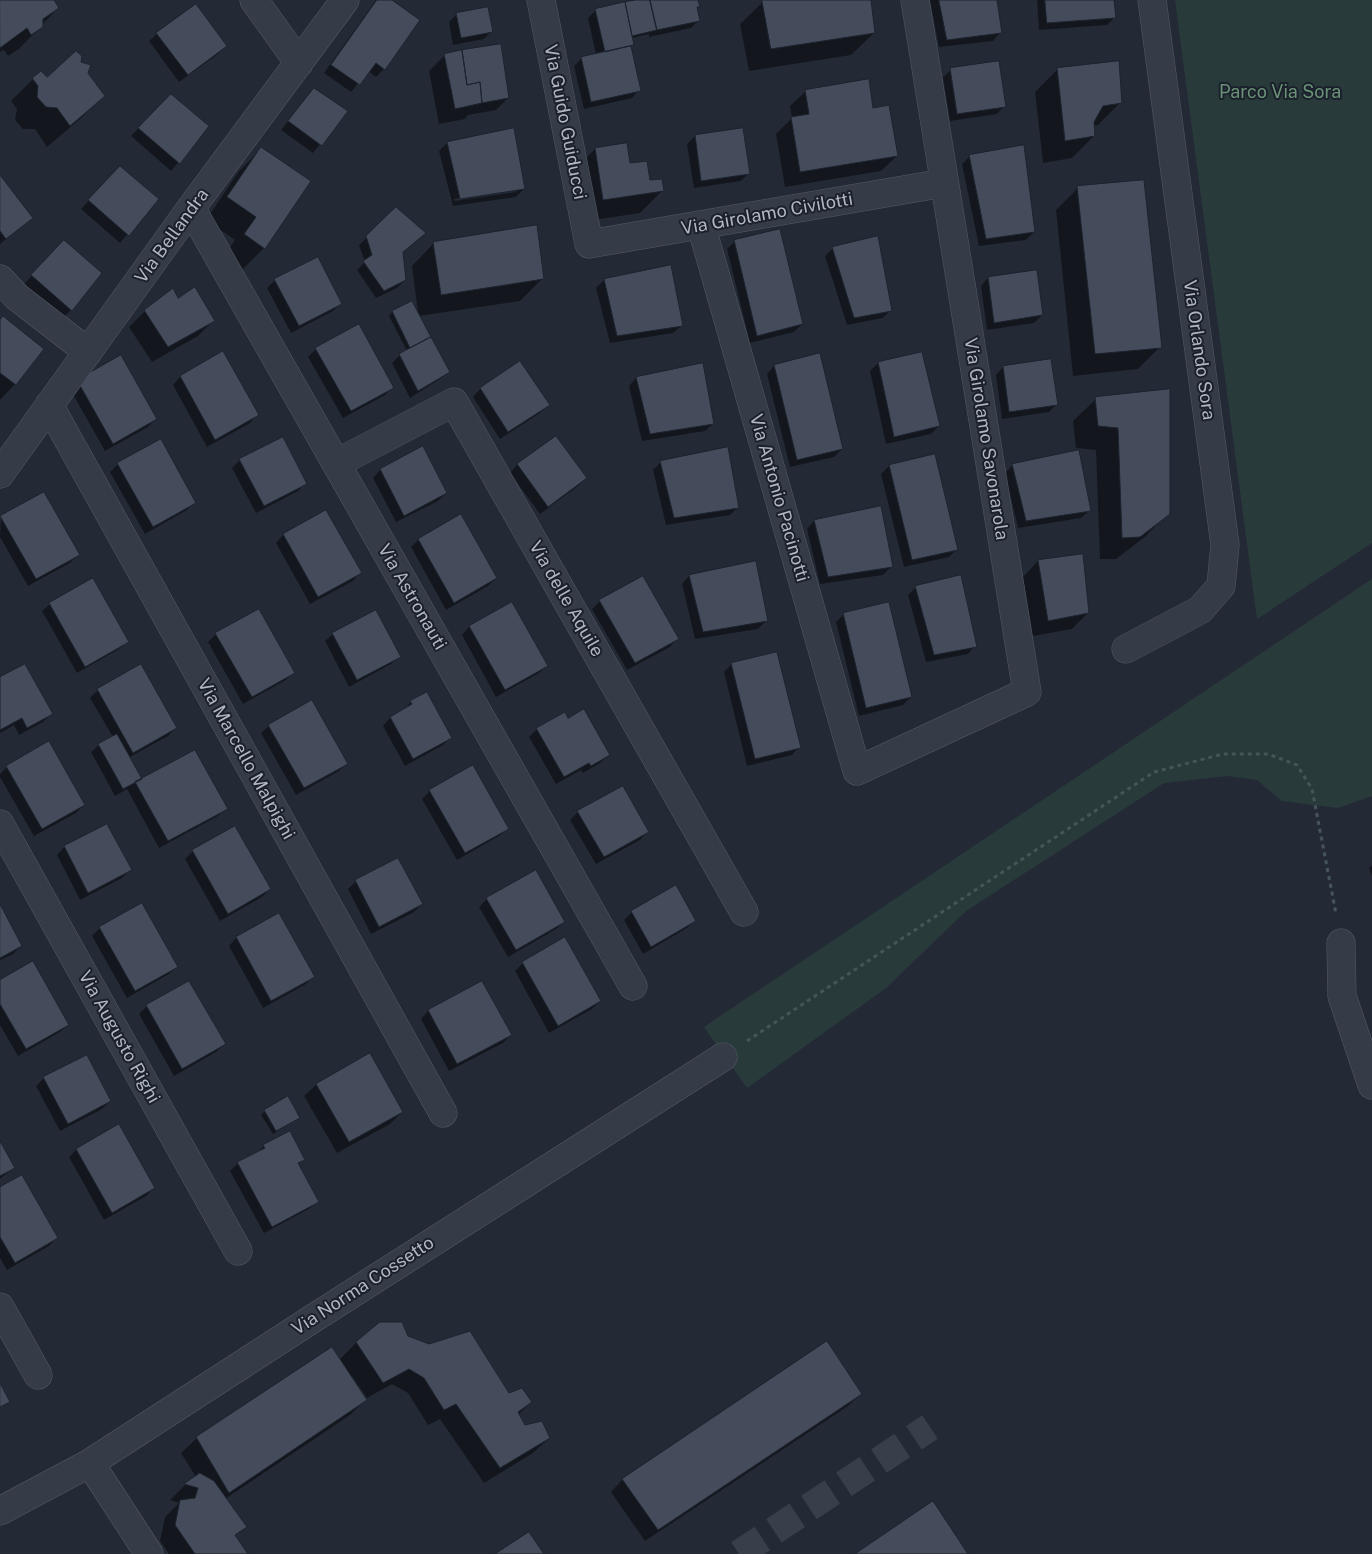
<!DOCTYPE html>
<style>
body{margin:0}
canvas{display:block;background:#232a36}
</style>
<canvas width="1372" height="1554"></canvas>
<script>
const ctx = document.querySelector('canvas').getContext('2d');
ctx.lineJoin = 'round';
function fillPath(path, color) { ctx.fillStyle = color; ctx.fill(path, 'evenodd'); }
function trace(path, color, width, dash) { ctx.strokeStyle = color; ctx.lineWidth = width; ctx.lineCap = dash ? 'butt' : 'round'; ctx.setLineDash(dash || []); ctx.stroke(path); }
function write(font, color, halo, rows, align = 'center') {
  ctx.font = font + ' "Public Sans",sans-serif'; ctx.lineWidth = 4; ctx.setLineDash([]); ctx.textBaseline = 'middle'; ctx.strokeStyle = halo; ctx.fillStyle = color; for (const [text, x, y, turn = 0] of rows) {
    ctx.save(); ctx.translate(x, y); ctx.rotate((+turn || 0) * Math.PI / 180); ctx.textAlign = isNaN(turn) ? turn : align; if (halo) ctx.strokeText(text, 0, 0); ctx.fillText(text, 0, 0); ctx.restore();
  }
}
fillPath(new Path2D(`
 M 1175,0 L 1372,0 L 1372,543 L 1257,619 Z
 M 1372,579 L 1372,796 L 1338,808 L 1282,801 L 1257,780 L 1227,776 L 1164,783 L 966,911 L 886,988 L 747,1088 L 704,1027 Z`), '#293a3b');
fillPath(new Path2D(`
 M 0,0 L 52,0 L 58,8 L 19,49 L 8,56 L 4,50 L 0,52 Z
 M 376,0 L 390,0 L 384,69 L 376,77 L 368,71 L 351,92 L 324,73 Z
 M 642,0 L 697,0 L 698,6 L 696,8 L 699,20 L 691,28 L 649,37 L 649,34 L 632,38 L 633,45 L 630,48 L 639,90 L 632,98 L 584,109 L 574,66 L 582,58 L 596,55 L 588,18 L 596,10 Z
 M 773,0 L 870,0 L 874,33 L 851,55 L 749,71 L 740,24 L 763,2 Z
 M 930,0 L 996,0 L 1000,33 L 993,41 L 939,47 Z
 M 1037,0 L 1113,0 L 1114,18 L 1107,25 L 1039,30 Z
 M 457,14 L 492,31 L 484,39 L 453,45 L 449,22 Z
 M 157,34 L 225,46 L 218,54 L 179,82 L 149,41 Z
 M 445,55 L 508,98 L 496,110 L 468,115 L 465,119 L 439,124 L 429,71 Z
 M 80,63 L 103,96 L 81,118 L 47,147 L 35,129 L 23,129 L 15,120 L 17,109 L 11,101 L 33,79 L 47,79 Z
 M 1058,69 L 1121,102 L 1098,125 L 1093,126 L 1094,136 L 1072,158 L 1043,163 L 1035,92 Z
 M 951,70 L 1004,106 L 997,114 L 950,121 L 943,77 Z
 M 314,89 L 347,111 L 313,153 L 281,130 Z
 M 806,91 L 872,109 L 897,156 L 881,171 L 785,187 L 776,134 L 792,118 L 790,106 Z
 M 163,103 L 208,127 L 171,171 L 131,136 Z
 M 513,129 L 524,189 L 516,197 L 453,206 L 439,151 L 447,143 ZM 516,189 L 516,192 L 454,201 L 454,199 Z
 M 742,129 L 749,173 L 741,181 L 694,188 L 687,144 L 695,136 Z
 M 261,149 L 264,248 L 242,270 L 223,257 L 235,240 L 206,220 L 239,171 Z
 M 595,149 L 629,165 L 662,191 L 640,213 L 581,222 L 573,171 Z
 M 970,156 L 1034,232 L 1026,240 L 979,246 L 962,164 Z
 M 120,168 L 157,199 L 120,243 L 81,209 Z
 M 0,177 L 32,218 L 0,244 Z
 M 1078,188 L 1160,347 L 1138,369 L 1073,376 L 1056,210 Z
 M 396,209 L 405,280 L 397,288 L 376,298 L 357,270 L 365,262 L 359,245 Z
 M 735,241 L 802,324 L 794,332 L 750,343 L 727,249 Z
 M 434,243 L 543,278 L 520,301 L 419,316 L 448,371 L 440,379 L 410,398 L 392,363 L 400,355 L 407,351 L 389,316 L 392,312 L 412,302 L 418,313 L 412,266 Z
 M 833,248 L 891,310 L 883,318 L 847,325 L 825,256 Z
 M 56,250 L 71,310 L 63,318 L 24,284 Z
 M 988,278 L 1042,315 L 1034,323 L 987,330 L 981,286 Z
 M 275,280 L 341,303 L 333,311 L 291,333 L 267,288 Z
 M 604,280 L 681,326 L 673,333 L 610,343 L 596,288 Z
 M 173,290 L 178,299 L 213,321 L 198,336 L 152,362 L 129,327 L 145,311 Z
 M 0,321 L 15,384 L 0,400 Z
 M 316,349 L 393,387 L 385,395 L 343,418 L 308,357 Z
 M 223,353 L 257,415 L 250,423 L 207,447 L 173,385 L 180,377 Z
 M 520,363 L 548,405 L 540,413 L 500,439 L 473,397 L 480,389 Z
 M 878,363 L 939,426 L 931,434 L 886,444 L 870,371 Z
 M 774,366 L 842,449 L 834,457 L 790,467 L 767,374 Z
 M 1003,367 L 1057,404 L 1049,412 L 1002,419 L 996,375 Z
 M 636,378 L 713,424 L 705,431 L 642,441 L 629,386 Z
 M 78,381 L 155,419 L 148,427 L 105,451 L 70,389 Z
 M 1169,391 L 1168,513 L 1146,536 L 1116,559 L 1100,559 L 1096,450 L 1076,448 L 1073,421 L 1096,399 Z
 M 556,437 L 586,478 L 578,486 L 540,514 L 510,473 L 517,465 Z
 M 160,440 L 195,502 L 187,510 L 145,534 L 110,472 L 118,464 Z
 M 422,448 L 446,493 L 438,501 L 396,522 L 373,478 L 380,470 Z
 M 240,460 L 306,483 L 298,491 L 256,513 L 232,468 Z
 M 661,462 L 738,507 L 730,515 L 666,525 L 653,470 Z
 M 1013,465 L 1089,511 L 1081,518 L 1018,528 L 1005,473 Z
 M 889,466 L 957,549 L 949,557 L 904,567 L 881,474 Z
 M 326,511 L 360,573 L 353,581 L 310,604 L 276,543 L 283,535 Z
 M 461,516 L 496,578 L 488,586 L 446,610 L 411,547 L 418,540 Z
 M 1,517 L 78,555 L 70,563 L 28,586 L 0,537 Z
 M 814,521 L 891,567 L 883,575 L 820,584 L 807,529 Z
 M 1038,561 L 1088,613 L 1072,629 L 1033,636 L 1023,577 Z
 M 689,576 L 766,621 L 758,629 L 695,639 L 682,584 Z
 M 916,587 L 975,646 L 968,654 L 926,662 L 908,595 Z
 M 600,601 L 677,639 L 670,647 L 627,670 L 592,609 Z
 M 50,604 L 127,641 L 119,649 L 77,673 L 42,611 Z
 M 512,604 L 547,665 L 539,673 L 496,697 L 462,635 L 469,627 Z
 M 844,614 L 911,697 L 903,705 L 859,716 L 836,622 Z
 M 216,634 L 293,672 L 286,680 L 243,704 L 208,642 Z
 M 333,634 L 399,657 L 391,664 L 349,687 L 325,641 Z
 M 732,664 L 799,747 L 792,755 L 747,766 L 724,672 Z
 M 0,679 L 51,714 L 43,722 L 19,735 L 14,725 L 0,733 Z
 M 98,690 L 176,728 L 168,736 L 128,758 L 141,781 L 226,808 L 218,816 L 159,848 L 127,789 L 115,796 L 91,752 L 99,745 L 113,737 L 90,698 Z
 M 411,702 L 450,738 L 443,745 L 405,766 L 383,726 L 390,718 L 404,710 Z
 M 269,726 L 346,764 L 339,771 L 296,795 L 261,733 Z
 M 537,729 L 608,755 L 600,763 L 583,773 L 581,770 L 556,784 L 529,737 Z
 M 7,767 L 84,805 L 76,813 L 34,836 L 0,777 L 0,774 Z
 M 430,791 L 507,829 L 499,836 L 457,860 L 422,799 Z
 M 578,812 L 647,832 L 640,840 L 596,864 L 570,820 Z
 M 107,825 L 130,870 L 122,878 L 80,900 L 57,855 L 64,847 Z
 M 235,828 L 270,889 L 262,897 L 220,921 L 185,859 L 193,851 Z
 M 1372,865 L 1372,876 L 1369,868 Z
 M 356,881 L 422,904 L 414,912 L 371,934 L 348,889 Z
 M 487,899 L 564,922 L 556,929 L 508,957 L 479,907 Z
 M 142,905 L 177,966 L 169,974 L 127,998 L 92,936 L 100,928 Z
 M 0,906 L 21,946 L 13,954 L 0,960 Z
 M 632,912 L 695,920 L 687,928 L 643,954 L 624,920 Z
 M 279,914 L 313,976 L 306,984 L 263,1008 L 229,946 L 236,938 Z
 M 523,963 L 600,1001 L 592,1009 L 549,1033 L 515,971 Z
 M 0,981 L 68,1024 L 60,1032 L 18,1056 L 0,1025 Z
 M 482,982 L 511,1035 L 503,1043 L 449,1071 L 421,1019 L 428,1011 Z
 M 147,1006 L 224,1044 L 216,1052 L 174,1076 L 139,1014 Z
 M 369,1055 L 402,1112 L 390,1124 L 337,1153 L 304,1096 L 316,1085 Z
 M 44,1078 L 110,1101 L 102,1109 L 60,1131 L 36,1086 Z
 M 265,1111 L 298,1117 L 273,1134 L 261,1115 Z
 M 119,1126 L 154,1188 L 146,1196 L 104,1220 L 69,1157 L 76,1150 Z
 M 289,1133 L 303,1159 L 297,1165 L 317,1201 L 309,1209 L 264,1233 L 230,1171 L 238,1163 L 256,1154 L 264,1146 Z
 M 0,1144 L 13,1168 L 0,1179 Z
 M 0,1189 L 57,1238 L 49,1246 L 7,1270 L 0,1258 Z
 M 381,1324 L 509,1394 L 531,1402 L 518,1415 L 524,1427 L 549,1438 L 533,1453 L 484,1483 L 440,1419 L 428,1425 L 408,1393 L 392,1384 L 367,1398 L 352,1376 L 350,1377 L 365,1400 L 350,1415 L 225,1499 L 245,1527 L 234,1537 L 246,1554 L 169,1554 L 160,1541 L 165,1517 L 179,1503 L 170,1500 L 185,1485 L 196,1477 L 181,1453 L 197,1438 L 339,1360 L 356,1343 Z
 M 826,1343 L 860,1394 L 848,1406 L 645,1541 L 611,1492 L 622,1480 Z`), '#0007');
const building = new Path2D(`
 M 0,0 L 54,0 L 59,8 L 43,19 L 43,27 L 31,35 L 27,28 L 0,48 Z
 M 377,0 L 392,0 L 420,20 L 385,70 L 376,63 L 360,85 L 331,65 Z
 M 636,0 L 650,0 L 657,30 L 632,36 L 625,2 Z
 M 650,0 L 698,0 L 700,7 L 697,7 L 700,21 L 657,30 Z
 M 762,0 L 871,0 L 875,33 L 771,49 Z
 M 939,0 L 997,0 L 1002,33 L 947,40 Z
 M 1045,0 L 1114,0 L 1116,18 L 1047,23 Z
 M 625,2 L 634,45 L 605,52 L 595,9 Z
 M 196,4 L 227,46 L 188,75 L 156,33 Z
 M 488,7 L 493,32 L 461,38 L 456,13 Z
 M 501,44 L 509,98 L 482,103 L 480,82 L 467,85 L 462,50 Z
 M 631,46 L 641,91 L 591,102 L 581,57 Z
 M 462,50 L 467,85 L 480,82 L 482,103 L 455,109 L 444,54 Z
 M 76,51 L 82,56 L 81,62 L 91,65 L 88,73 L 105,96 L 70,126 L 57,108 L 46,107 L 37,97 L 38,86 L 32,78 L 41,71 L 47,77 Z
 M 999,61 L 1006,107 L 957,114 L 950,68 Z
 M 1119,61 L 1122,103 L 1103,106 L 1094,122 L 1095,136 L 1065,141 L 1057,68 Z
 M 869,79 L 873,108 L 889,105 L 898,156 L 800,172 L 791,117 L 809,114 L 805,90 Z
 M 314,88 L 348,111 L 322,146 L 288,121 Z
 M 171,94 L 209,126 L 180,164 L 138,128 Z
 M 514,128 L 525,189 L 460,199 L 447,142 Z
 M 743,128 L 750,174 L 701,181 L 695,135 Z
 M 627,143 L 630,163 L 647,161 L 650,180 L 662,179 L 664,191 L 603,200 L 595,148 Z
 M 1024,145 L 1035,232 L 986,239 L 969,155 Z
 M 261,147 L 311,181 L 265,249 L 244,234 L 256,217 L 227,197 Z
 M 120,166 L 159,199 L 129,236 L 88,200 Z
 M 0,175 L 33,218 L 6,239 L 0,231 Z
 M 1144,180 L 1162,348 L 1095,354 L 1077,186 Z
 M 396,207 L 426,233 L 403,252 L 406,280 L 384,291 L 363,261 L 372,255 L 366,236 Z
 M 537,225 L 544,279 L 441,295 L 433,242 Z
 M 780,229 L 803,324 L 757,336 L 734,240 Z
 M 878,236 L 892,311 L 854,318 L 832,247 Z
 M 64,240 L 102,273 L 72,311 L 31,275 Z
 M 318,257 L 342,304 L 299,326 L 274,279 Z
 M 671,265 L 683,326 L 617,336 L 604,279 Z
 M 1037,270 L 1043,315 L 994,323 L 988,277 Z
 M 195,287 L 215,321 L 168,347 L 144,310 L 173,288 L 178,298 Z
 M 412,301 L 431,337 L 410,348 L 392,311 Z
 M 3,316 L 44,349 L 16,385 L 0,373 L 0,320 Z
 M 359,324 L 394,388 L 351,411 L 315,348 Z
 M 431,337 L 450,372 L 418,391 L 399,354 Z
 M 223,351 L 259,415 L 215,440 L 180,376 Z
 M 922,352 L 940,426 L 894,437 L 878,362 Z
 M 820,353 L 843,449 L 797,460 L 774,365 Z
 M 121,355 L 157,419 L 113,444 L 77,380 Z
 M 1051,359 L 1058,405 L 1009,412 L 1003,366 Z
 M 520,361 L 550,405 L 508,432 L 480,388 Z
 M 703,363 L 714,424 L 650,434 L 636,377 Z
 M 1170,389 L 1170,514 L 1140,537 L 1122,538 L 1118,428 L 1098,426 L 1095,397 Z
 M 556,436 L 587,478 L 548,507 L 517,464 Z
 M 283,437 L 307,484 L 264,506 L 239,459 Z
 M 161,439 L 196,503 L 153,527 L 117,463 Z
 M 423,446 L 447,493 L 404,516 L 380,469 Z
 M 728,447 L 739,508 L 674,518 L 660,461 Z
 M 1079,450 L 1091,511 L 1026,521 L 1012,464 Z
 M 935,454 L 958,550 L 912,560 L 889,465 Z
 M 44,492 L 80,555 L 36,579 L 0,516 Z
 M 881,506 L 893,567 L 828,577 L 814,520 Z
 M 326,510 L 362,573 L 318,597 L 283,534 Z
 M 461,514 L 497,578 L 454,603 L 418,539 Z
 M 1083,554 L 1089,613 L 1048,621 L 1038,560 Z
 M 756,561 L 768,621 L 703,632 L 689,575 Z
 M 961,575 L 977,647 L 934,655 L 915,586 Z
 M 643,576 L 679,639 L 635,663 L 599,600 Z
 M 93,578 L 129,642 L 85,667 L 49,603 Z
 M 512,602 L 548,666 L 505,690 L 469,626 Z
 M 889,602 L 912,697 L 866,708 L 843,613 Z
 M 259,609 L 295,673 L 252,697 L 215,633 Z
 M 376,610 L 401,657 L 357,680 L 332,633 Z
 M 777,652 L 801,748 L 755,759 L 731,663 Z
 M 25,664 L 53,714 L 27,728 L 22,718 L 0,730 L 0,677 Z
 M 141,664 L 177,728 L 133,753 L 97,689 Z
 M 427,692 L 452,738 L 413,759 L 390,717 L 412,704 L 410,701 Z
 M 312,700 L 348,764 L 304,788 L 268,725 Z
 M 584,709 L 610,755 L 591,766 L 589,763 L 564,777 L 536,728 L 565,712 L 568,718 Z
 M 117,734 L 142,779 L 123,789 L 98,744 Z
 M 49,741 L 85,805 L 42,829 L 6,766 Z
 M 195,750 L 228,809 L 168,841 L 135,782 Z
 M 473,765 L 509,829 L 465,853 L 429,790 Z
 M 623,786 L 649,832 L 604,857 L 577,811 Z
 M 107,824 L 132,870 L 88,893 L 64,846 Z
 M 235,826 L 271,889 L 228,914 L 192,850 Z
 M 398,858 L 423,904 L 379,927 L 355,880 Z
 M 536,870 L 565,922 L 516,950 L 486,898 Z
 M 676,885 L 696,921 L 651,947 L 631,911 Z
 M 142,903 L 178,967 L 135,991 L 99,927 Z
 M 0,904 L 22,946 L 0,958 Z
 M 279,913 L 315,977 L 271,1001 L 236,937 Z
 M 565,937 L 601,1001 L 558,1026 L 522,962 Z
 M 33,961 L 69,1025 L 26,1049 L 0,1004 L 0,980 Z
 M 189,981 L 226,1044 L 182,1069 L 146,1005 Z
 M 482,981 L 512,1035 L 457,1064 L 428,1010 Z
 M 370,1053 L 403,1112 L 349,1142 L 316,1084 Z
 M 87,1055 L 111,1101 L 68,1124 L 43,1077 Z
 M 288,1096 L 300,1118 L 276,1131 L 264,1110 Z
 M 119,1124 L 155,1188 L 112,1213 L 76,1149 Z
 M 290,1131 L 305,1160 L 298,1163 L 319,1202 L 272,1227 L 237,1162 L 265,1148 L 263,1145 Z
 M 0,1141 L 15,1168 L 0,1176 Z
 M 22,1175 L 58,1238 L 15,1263 L 0,1237 L 0,1187 Z
 M 380,1322 L 402,1322 L 408,1336 L 429,1344 L 470,1331 L 509,1393 L 522,1388 L 532,1402 L 518,1412 L 525,1425 L 542,1421 L 550,1438 L 500,1468 L 456,1404 L 444,1410 L 424,1378 L 409,1369 L 383,1383 L 356,1342 Z
 M 827,1341 L 862,1394 L 658,1530 L 622,1479 Z
 M 332,1347 L 367,1400 L 229,1493 L 196,1437 Z
 M 0,1383 L 10,1402 L 0,1407 Z
 M 200,1473 L 214,1481 L 247,1527 L 235,1535 L 248,1554 L 195,1554 L 175,1525 L 180,1500 L 195,1498 L 198,1488 L 184,1484 Z
 M 933,1501 L 968,1554 L 855,1554 Z
 M 529,1532 L 544,1554 L 495,1554 Z`);
fillPath(building, '#444c5b');
trace(building, '#1d232e', 1);
trace(new Path2D(`
 M 739,1554 L 930,1427`), '#383f4b', 28, [28, 14]);
const minor = new Path2D(`
 M 254,0 L 299,63
 M 541,0 L 589,244 L 944,183
 M 191,208 L 633,986
 M 701,225 L 857,771 L 1027,692 L 915,0
 M 0,279 L 17,297 L 88,352
 M 49,405 L 443,1113
 M 337,463 L 454,402 L 744,912
 M 0,474 L 191,208 L 345,0
 M 1126,649 L 1200,610 L 1221,586 L 1225,545 L 1152,0
 M 0,824 L 238,1251
 M 1341,943 L 1342,996 L 1372,1085
 M 0,1307 L 38,1375
 M 90,1463 L 149,1554
 M 0,1511 L 90,1463 L 320,1314 L 723,1057`);
trace(minor, '#545965', 29);
trace(new Path2D(`
 M 747,1041 L 1154,772 L 1223,754 L 1268,754 L 1297,765 L 1312,789 L 1336,914`), '#465559', 3, [4, 4]);
trace(minor, '#363c47', 28);
write('18px', '#6a9276', '#1b212c', [
 ["Parco Via Sora",1280,92]
]);
write('18px', '#b1b6c3', '#1b212c', [
 ["Via Guido Guiducci",565,122,79],
 ["Via Girolamo Civilotti",767,214,-10],
 ["Via Bellandra",172,236,-54],
 ["Via Orlando Sora",1199,350,82],
 ["Via Girolamo Savonarola",986,439,81],
 ["Via Antonio Pacinotti",779,498,74],
 ["Via Astronauti",412,597,60],
 ["Via delle Aquile",566,599,60],
 ["Via Marcello Malpighi",246,759,61],
 ["Via Augusto Righi",119,1037,61],
 ["Via Norma Cossetto",363,1286,-33]
]);
</script>
